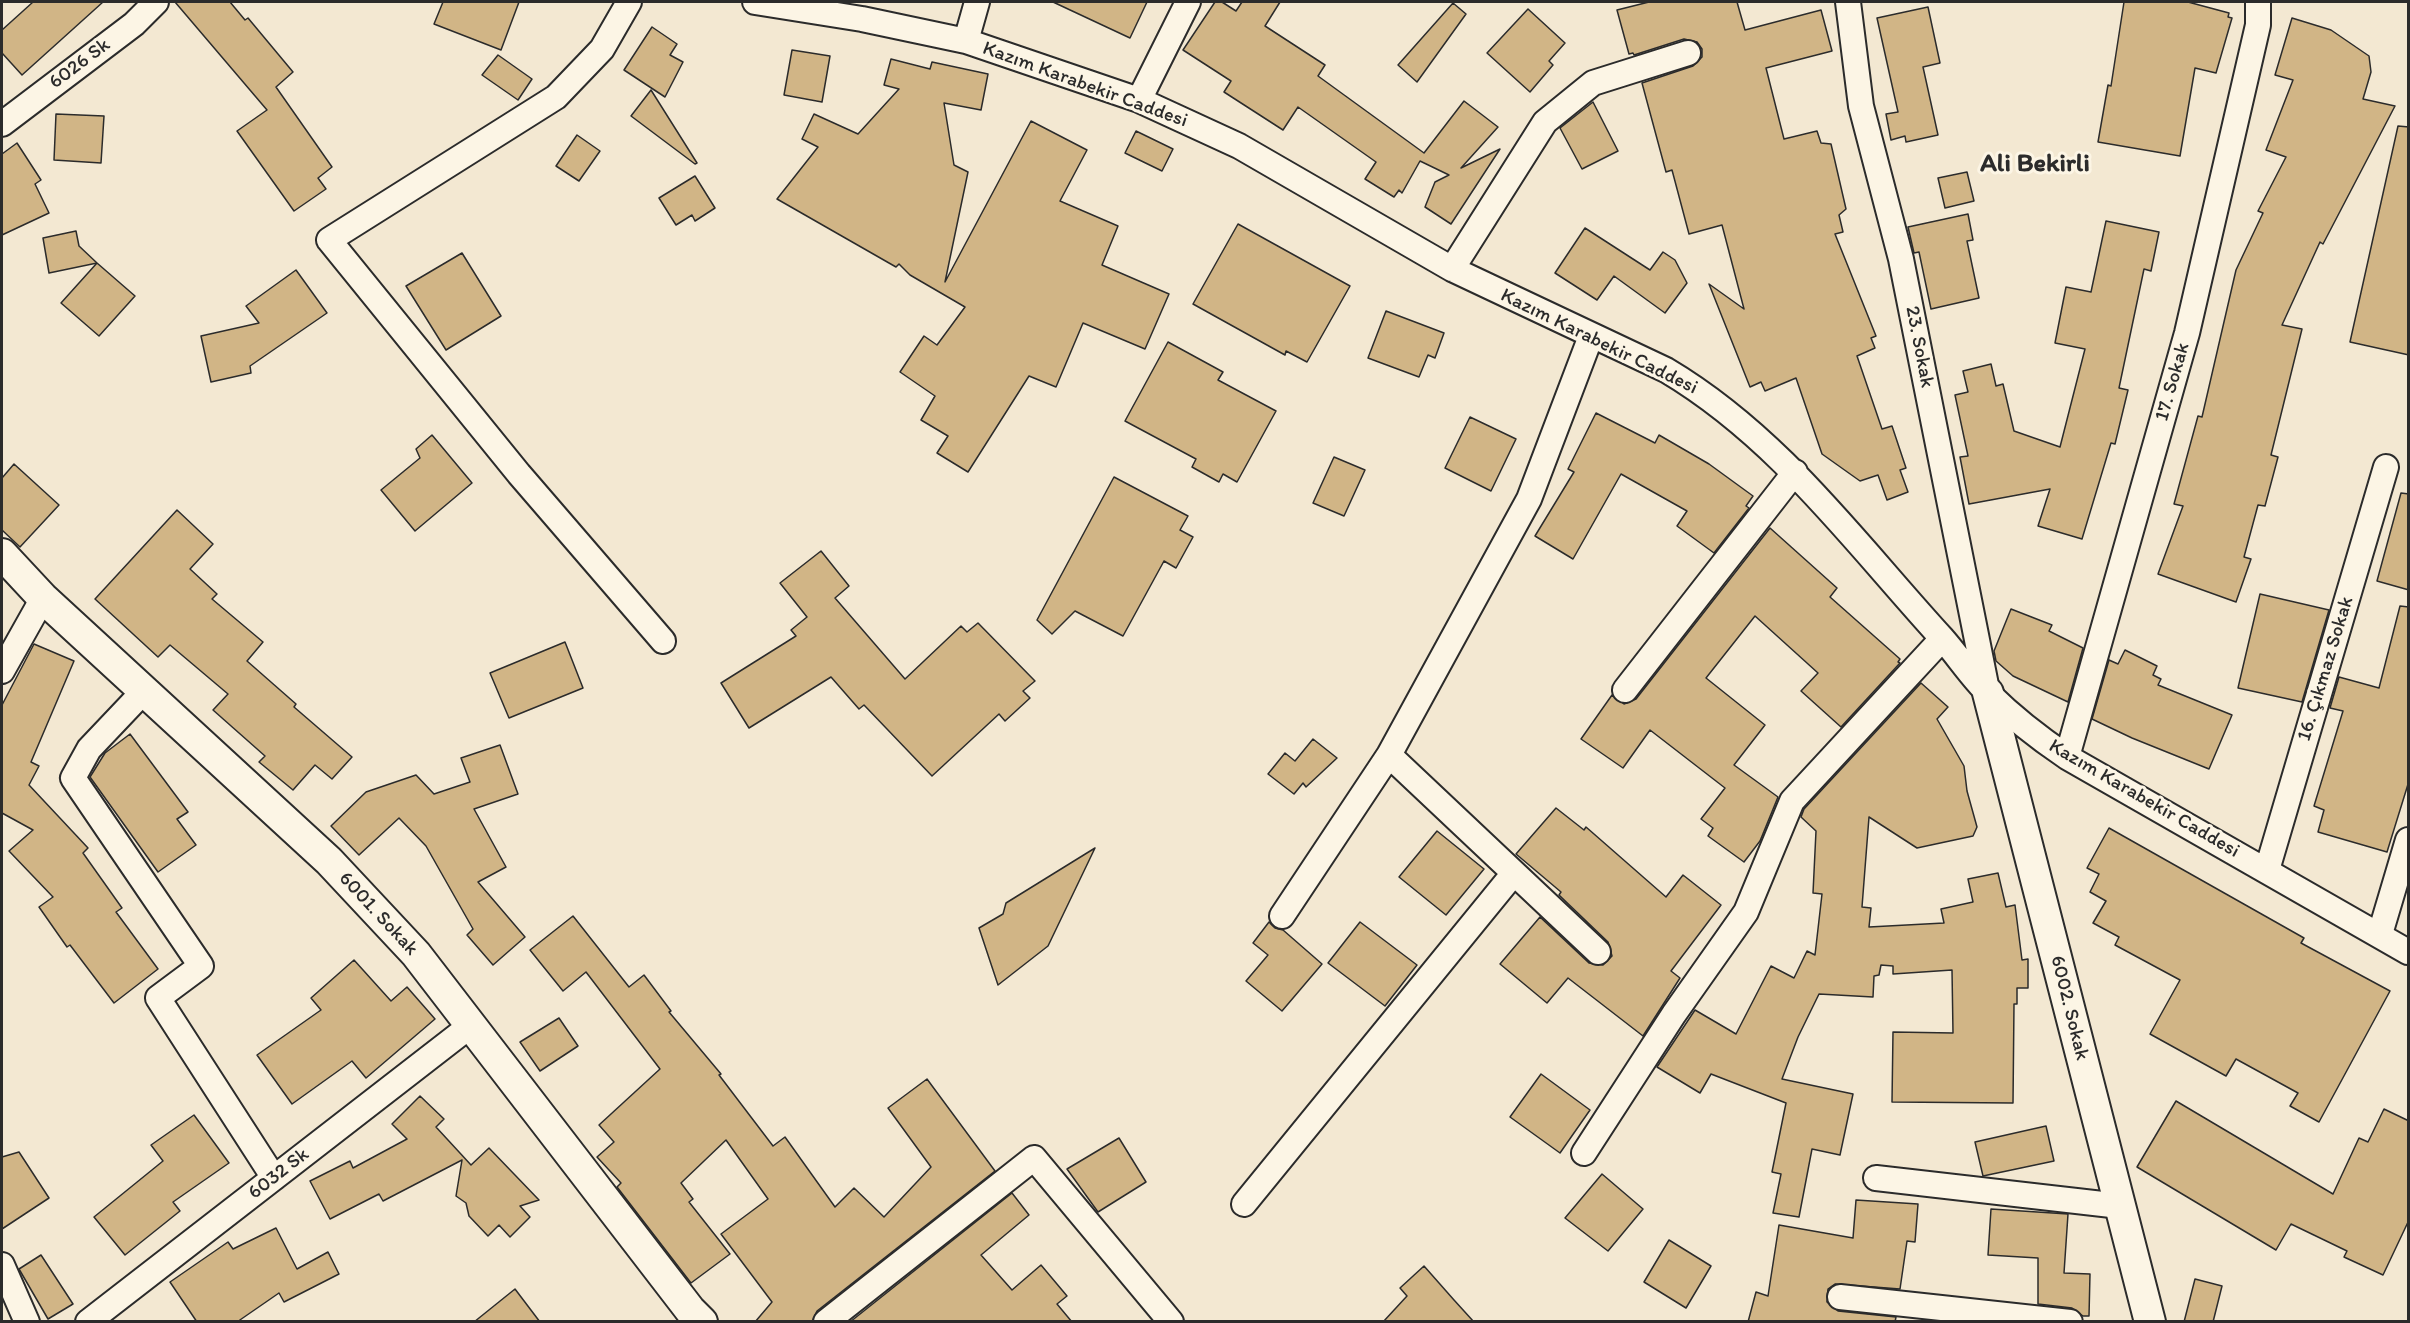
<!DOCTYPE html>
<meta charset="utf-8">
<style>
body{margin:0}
#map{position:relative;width:2410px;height:1323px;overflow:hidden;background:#f3e8d2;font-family:Itim,sans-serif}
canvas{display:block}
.frame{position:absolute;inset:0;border:3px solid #2b2b2b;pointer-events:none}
</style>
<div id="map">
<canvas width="2410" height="1323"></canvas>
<div class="frame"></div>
</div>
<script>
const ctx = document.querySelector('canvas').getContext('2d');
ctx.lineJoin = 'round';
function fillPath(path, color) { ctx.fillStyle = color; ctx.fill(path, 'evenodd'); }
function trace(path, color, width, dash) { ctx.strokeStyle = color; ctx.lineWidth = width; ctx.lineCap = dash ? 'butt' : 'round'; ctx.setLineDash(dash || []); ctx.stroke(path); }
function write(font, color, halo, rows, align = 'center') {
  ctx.font = font + ' Itim,sans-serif'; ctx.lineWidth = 6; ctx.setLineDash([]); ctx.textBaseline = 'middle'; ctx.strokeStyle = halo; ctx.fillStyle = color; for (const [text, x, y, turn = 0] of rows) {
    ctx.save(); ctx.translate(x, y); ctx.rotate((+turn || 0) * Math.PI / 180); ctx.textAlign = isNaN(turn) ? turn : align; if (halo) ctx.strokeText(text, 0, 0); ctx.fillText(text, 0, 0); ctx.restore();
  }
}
const building = new Path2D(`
 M 33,2 L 103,2 L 22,75 L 2,53 L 2,30 Z
 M 175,2 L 230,2 L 245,20 L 248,18 L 293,72 L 276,87 L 332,167 L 318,178 L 326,189 L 294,211 L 237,131 L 267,110 Z
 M 443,2 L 519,2 L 501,50 L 434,24 Z
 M 1053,2 L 1147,2 L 1130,38 Z
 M 1215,2 L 1222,2 L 1236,11 L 1242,2 L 1280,2 L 1265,26 L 1325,65 L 1318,76 L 1424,153 L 1464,101 L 1498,127 L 1461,168 L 1500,149 L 1451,224 L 1425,207 L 1435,182 L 1449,175 L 1420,161 L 1402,193 L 1399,190 L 1394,197 L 1365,179 L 1376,162 L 1298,107 L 1283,130 L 1224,92 L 1231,81 L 1183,50 Z
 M 1649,2 L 1737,2 L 1745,30 L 1821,10 L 1832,51 L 1766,68 L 1784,139 L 1817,131 L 1821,143 L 1831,144 L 1846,209 L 1839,215 L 1843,232 L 1835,234 L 1876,336 L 1871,338 L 1875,348 L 1857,356 L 1882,429 L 1892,426 L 1906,468 L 1900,470 L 1908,492 L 1887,500 L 1878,475 L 1860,481 L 1822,454 L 1796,378 L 1765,391 L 1761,382 L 1750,387 L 1709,284 L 1744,309 L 1722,225 L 1689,234 L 1672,170 L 1666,172 L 1642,83 L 1693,66 L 1702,57 L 1702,49 L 1697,42 L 1684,39 L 1634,55 L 1633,53 L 1629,54 L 1617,10 Z
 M 2124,2 L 2188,2 L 2229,13 L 2228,17 L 2232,18 L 2216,73 L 2195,68 L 2180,156 L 2098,142 L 2108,85 L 2111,86 Z
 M 1453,3 L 1466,14 L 1417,82 L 1398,65 Z
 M 1928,7 L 1940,63 L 1923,67 L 1938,135 L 1906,142 L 1905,136 L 1891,140 L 1886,114 L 1898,112 L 1877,18 Z
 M 1528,9 L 1565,43 L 1549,61 L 1553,65 L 1530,92 L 1487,53 Z
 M 2292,18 L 2331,30 L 2369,56 L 2371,72 L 2363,99 L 2395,106 L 2323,244 L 2320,242 L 2282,325 L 2302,329 L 2271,455 L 2278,457 L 2265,506 L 2258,505 L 2244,557 L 2251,559 L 2236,602 L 2158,574 L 2183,506 L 2174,504 L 2198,416 L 2202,417 L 2236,270 L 2263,213 L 2258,211 L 2286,157 L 2266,150 L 2293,80 L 2275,75 Z
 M 652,27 L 677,44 L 670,55 L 683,62 L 665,97 L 624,70 Z
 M 792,50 L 830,56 L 822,102 L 784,95 Z
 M 498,55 L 532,79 L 518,100 L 482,75 Z
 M 891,59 L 930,69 L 932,62 L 988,74 L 981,110 L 944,103 L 954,165 L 968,172 L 945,282 L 1031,121 L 1087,150 L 1060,201 L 1118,226 L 1102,265 L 1169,294 L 1145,349 L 1083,323 L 1056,387 L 1029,376 L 968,472 L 937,453 L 948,436 L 921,420 L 935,396 L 900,372 L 924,336 L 937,345 L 965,307 L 910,275 L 899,264 L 896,267 L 777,199 L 818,147 L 802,139 L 814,114 L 858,134 L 899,89 L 884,85 Z
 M 651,90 L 697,163 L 695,164 L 631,116 Z
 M 1593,102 L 1618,151 L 1582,169 L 1560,128 Z
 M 56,114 L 104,116 L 101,163 L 54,160 Z
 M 2398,126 L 2409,127 L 2409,355 L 2350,342 Z
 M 1136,131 L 1173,149 L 1162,171 L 1125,153 Z
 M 577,135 L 600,151 L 579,181 L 556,166 Z
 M 17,143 L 41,180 L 35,184 L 49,213 L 2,235 L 2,154 Z
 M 1967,172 L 1974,201 L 1945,208 L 1938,178 Z
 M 695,176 L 715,208 L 695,221 L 692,215 L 676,225 L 659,198 Z
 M 1968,214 L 1973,240 L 1967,241 L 1979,298 L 1931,309 L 1919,252 L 1914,253 L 1908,227 Z
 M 2106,221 L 2159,232 L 2151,271 L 2144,269 L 2119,388 L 2128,390 L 2115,444 L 2111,443 L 2082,539 L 2038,526 L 2050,489 L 1969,504 L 1960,457 L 1968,456 L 1955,395 L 1968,392 L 1963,371 L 1991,364 L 1996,386 L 2003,384 L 2014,431 L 2060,447 L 2085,349 L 2055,343 L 2066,287 L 2091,292 Z
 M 1238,224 L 1350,286 L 1307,362 L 1286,351 L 1285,355 L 1193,304 Z
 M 1585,228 L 1650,270 L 1663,252 L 1675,260 L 1687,283 L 1665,313 L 1614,276 L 1597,300 L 1555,273 Z
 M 76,231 L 79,246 L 97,263 L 49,273 L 43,238 Z
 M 462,253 L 501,316 L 446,350 L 406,286 Z
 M 97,263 L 135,296 L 99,336 L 61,303 Z
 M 296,270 L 327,313 L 250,366 L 251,373 L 211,382 L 201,336 L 259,323 L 246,306 Z
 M 1386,311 L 1444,333 L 1435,358 L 1428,355 L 1419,377 L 1368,358 Z
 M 1168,342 L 1223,372 L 1218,380 L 1276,411 L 1237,482 L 1223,474 L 1219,482 L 1192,467 L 1196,459 L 1125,421 Z
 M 1596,413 L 1655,443 L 1659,435 L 1709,464 L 1753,496 L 1746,506 L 1749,508 L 1714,553 L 1677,526 L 1687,511 L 1621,474 L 1573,559 L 1535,536 L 1574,472 L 1568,469 Z
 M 1470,417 L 1516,439 L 1491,491 L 1445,468 Z
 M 432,435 L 472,483 L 415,531 L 381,490 L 420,458 L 416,449 Z
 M 1334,457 L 1365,470 L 1344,516 L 1313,503 Z
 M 14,464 L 59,505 L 20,547 L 2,530 L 2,478 Z
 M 1114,477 L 1188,516 L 1180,530 L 1193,537 L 1176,568 L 1164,561 L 1123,636 L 1075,611 L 1052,634 L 1037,620 Z
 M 2401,493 L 2409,494 L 2409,590 L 2377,581 Z
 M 177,510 L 213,544 L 190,569 L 217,594 L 212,599 L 263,642 L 247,661 L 296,704 L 294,707 L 352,757 L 332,779 L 315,765 L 293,790 L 259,762 L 265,756 L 213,710 L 228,694 L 170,645 L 158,657 L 95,599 Z
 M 1770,528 L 1837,588 L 1830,597 L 1900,659 L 1898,662 L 1900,663 L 1841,727 L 1801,691 L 1818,673 L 1755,616 L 1706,678 L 1765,725 L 1734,765 L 1778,797 L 1760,841 L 1744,862 L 1708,836 L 1713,828 L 1701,819 L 1725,788 L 1650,730 L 1623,768 L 1581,739 L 1612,695 L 1624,704 L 1636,699 Z
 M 821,551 L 849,586 L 835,598 L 905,679 L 961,626 L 967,632 L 978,623 L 1035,681 L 1023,691 L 1030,698 L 1005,721 L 999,714 L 932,776 L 864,705 L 859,709 L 831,677 L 749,728 L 721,683 L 796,636 L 791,630 L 807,617 L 780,583 Z
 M 2260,594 L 2329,610 L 2302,702 L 2238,688 Z
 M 2400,606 L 2409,607 L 2409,781 L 2387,852 L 2318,832 L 2324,810 L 2314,806 L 2343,711 L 2330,708 L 2339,677 L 2379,688 Z
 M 2011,609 L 2052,625 L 2049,631 L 2083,648 L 2068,702 L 2013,676 L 1996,661 L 1994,651 Z
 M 565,642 L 583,688 L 509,718 L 490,673 Z
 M 34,644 L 74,661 L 31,762 L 39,766 L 29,785 L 88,848 L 83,853 L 122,908 L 116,912 L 158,969 L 114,1003 L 70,945 L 67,947 L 39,907 L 53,897 L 9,851 L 33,830 L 2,813 L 2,705 Z
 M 2125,650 L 2157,666 L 2153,675 L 2161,679 L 2158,685 L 2232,715 L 2209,769 L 2132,738 L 2092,719 L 2109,660 L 2118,664 Z
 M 1921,683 L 1948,707 L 1937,719 L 1964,766 L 1967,791 L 1977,827 L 1973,836 L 1917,848 L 1869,817 L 1862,907 L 1871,908 L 1869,927 L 1944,923 L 1941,909 L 1973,902 L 1968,879 L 1998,873 L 2006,907 L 2015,905 L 2022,960 L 2028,959 L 2028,988 L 2017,988 L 2017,1004 L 2014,1004 L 2013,1103 L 1892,1102 L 1893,1032 L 1953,1033 L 1952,970 L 1893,974 L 1893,966 L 1881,965 L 1879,975 L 1874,976 L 1873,997 L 1819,994 L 1798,1037 L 1782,1079 L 1853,1094 L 1840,1155 L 1812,1149 L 1799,1217 L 1773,1213 L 1781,1174 L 1772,1172 L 1786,1103 L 1711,1074 L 1700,1093 L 1657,1067 L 1695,1010 L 1736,1034 L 1771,966 L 1794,978 L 1807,951 L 1815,955 L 1822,894 L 1813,893 L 1816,831 L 1801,817 L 1804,809 Z
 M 130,734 L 188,812 L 177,819 L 196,845 L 158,872 L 90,777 L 105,753 Z
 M 1313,739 L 1337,758 L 1306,787 L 1303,783 L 1294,794 L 1268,774 L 1285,753 L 1295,761 Z
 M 500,745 L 518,794 L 474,809 L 506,867 L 478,882 L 525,937 L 493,965 L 467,935 L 473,929 L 426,846 L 399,818 L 359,855 L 331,826 L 366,792 L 416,775 L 434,794 L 470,782 L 461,758 Z
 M 1556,808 L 1584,830 L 1586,827 L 1666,897 L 1683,875 L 1721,905 L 1671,971 L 1680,978 L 1643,1036 L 1568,978 L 1547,1003 L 1500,964 L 1540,917 L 1589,963 L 1603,965 L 1612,956 L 1608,942 L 1559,895 L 1561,892 L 1516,854 Z
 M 2109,828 L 2304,938 L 2301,943 L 2390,991 L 2319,1122 L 2290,1106 L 2298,1093 L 2236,1059 L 2226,1076 L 2150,1034 L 2180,980 L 2115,945 L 2119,937 L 2093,923 L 2106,901 L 2090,892 L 2099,874 L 2087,868 Z
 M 1437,831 L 1484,869 L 1446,915 L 1399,877 Z
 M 1095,848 L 1048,946 L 998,985 L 979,928 L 1003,914 L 1006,903 Z
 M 573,916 L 629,987 L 644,975 L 671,1011 L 669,1012 L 721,1074 L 719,1075 L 773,1146 L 785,1137 L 835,1207 L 854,1188 L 884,1217 L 931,1167 L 888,1108 L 927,1079 L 995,1171 L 817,1311 L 812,1322 L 755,1322 L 772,1302 L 721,1234 L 768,1199 L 726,1140 L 681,1183 L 693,1199 L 689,1202 L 730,1254 L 691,1283 L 617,1187 L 621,1183 L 597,1157 L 614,1142 L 599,1125 L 660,1069 L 586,972 L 563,991 L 530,950 Z
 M 1269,922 L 1275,928 L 1283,930 L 1322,964 L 1282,1011 L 1246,981 L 1268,955 L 1253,943 Z
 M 1360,922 L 1417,965 L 1385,1006 L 1328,963 Z
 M 354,960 L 391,1001 L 407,987 L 435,1019 L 366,1078 L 352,1061 L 292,1104 L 257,1055 L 321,1010 L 311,998 Z
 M 559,1018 L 578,1046 L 540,1071 L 520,1042 Z
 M 1541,1074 L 1590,1110 L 1560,1153 L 1510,1117 Z
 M 420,1096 L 444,1119 L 436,1127 L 471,1165 L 489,1148 L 539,1200 L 520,1206 L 530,1217 L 510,1237 L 499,1225 L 488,1236 L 469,1216 L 466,1203 L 456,1196 L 462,1160 L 383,1201 L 379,1194 L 330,1219 L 310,1181 L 350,1161 L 353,1168 L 407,1139 L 392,1124 Z
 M 2176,1101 L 2333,1194 L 2359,1138 L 2368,1142 L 2384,1109 L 2409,1121 L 2409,1220 L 2383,1275 L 2344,1257 L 2347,1251 L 2291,1224 L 2276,1250 L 2137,1167 Z
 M 194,1115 L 229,1163 L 173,1202 L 180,1211 L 125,1255 L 94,1217 L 163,1161 L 151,1145 Z
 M 2046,1126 L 2054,1161 L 1983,1176 L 1975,1142 Z
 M 1119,1138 L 1146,1182 L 1098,1212 L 1067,1169 Z
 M 19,1152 L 49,1198 L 2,1229 L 2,1157 Z
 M 1602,1174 L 1643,1209 L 1608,1251 L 1565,1218 Z
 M 1012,1193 L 1029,1215 L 981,1255 L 1012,1290 L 1041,1265 L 1067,1296 L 1057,1304 L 1072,1322 L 850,1322 Z
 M 1856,1200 L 1918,1204 L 1915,1242 L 1907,1241 L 1900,1289 L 1835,1284 L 1828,1289 L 1827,1302 L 1838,1311 L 1896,1317 L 1895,1322 L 1748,1322 L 1756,1292 L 1768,1296 L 1779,1225 L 1853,1238 Z
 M 1991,1209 L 2068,1214 L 2064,1273 L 2090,1274 L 2089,1316 L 2083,1316 L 2072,1308 L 2038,1304 L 2038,1258 L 1988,1255 Z
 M 276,1228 L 297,1269 L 328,1252 L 339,1274 L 284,1302 L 279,1293 L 237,1322 L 197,1322 L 170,1282 L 228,1242 L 233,1249 Z
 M 1669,1240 L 1711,1266 L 1686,1308 L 1644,1282 Z
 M 41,1255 L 73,1304 L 48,1319 L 19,1269 Z
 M 1424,1266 L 1454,1300 L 1474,1322 L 1383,1322 L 1407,1296 L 1400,1288 Z
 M 2195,1279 L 2222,1286 L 2213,1322 L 2184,1322 Z
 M 515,1289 L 540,1322 L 474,1322 Z`);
fillPath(building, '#d1b586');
trace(building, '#2b2b2b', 1.5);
const minor = new Path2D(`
 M 629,2 L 602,49 L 556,97 L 329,240 L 519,474 L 663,641
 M 755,2 L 862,19 L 966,41 L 1139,100 L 1239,146 L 1452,269 L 1666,370 C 1779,437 1855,543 1942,638 C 1958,656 1972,678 1989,694 C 2013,718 2039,738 2067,757 L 2408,952
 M 1848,2 L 1861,106 L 1901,259 L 1987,690
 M 966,41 L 977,2
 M 1139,100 L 1188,2
 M 2,124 L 134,24 L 156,2
 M 1452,269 L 1545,122 L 1593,83 L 1688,53
 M 2,671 L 43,598
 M 1625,690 L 1795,472
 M 144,691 L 89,749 L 73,778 L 201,966 L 158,998 L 274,1178
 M 1389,755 L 1598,952
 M 2067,757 L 2187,333 L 2258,25 L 2258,2
 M 2267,870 L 2386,467
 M 1282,916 L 1389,755 L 1529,499 L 1591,336
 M 2380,934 L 2408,840
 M 1584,1153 L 1674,1014 L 1746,912 L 1792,801 L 1942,639
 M 1876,1178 L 2120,1206
 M 1244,1204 L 1514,873
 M 2,1265 L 27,1322
 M 1840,1297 L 2070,1322
 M 88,1322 L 470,1026
 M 826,1322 L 1034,1158 L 1171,1322`);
const tertiary = new Path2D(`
 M 2,554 L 43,598 L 329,861 L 416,954 L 690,1310 L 702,1322
 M 1988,693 L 2150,1322`);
trace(minor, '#2b2b2b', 28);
trace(tertiary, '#2b2b2b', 34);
trace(minor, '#fcf5e5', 24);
trace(tertiary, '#fcf5e5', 30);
write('20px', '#2b2b2b', '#fcf5e5', [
 ["6026 Sk",80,64,-37],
 ["Kazım Karabekir Caddesi",1085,85,20],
 ["Kazım Karabekir Caddesi",1599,342,26],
 ["23. Sokak",1919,347,79],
 ["17. Sokak",2173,382,-74],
 ["16. Çıkmaz Sokak",2326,669,-73],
 ["Kazım Karabekir Caddesi",2144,799,30],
 ["6001. Sokak",378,914,47],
 ["6002. Sokak",2069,1008,76],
 ["6032 Sk",279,1174,-38]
]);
write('bold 26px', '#2b2b2b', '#fcf5e5', [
 ["Ali Bekirli",2035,164]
]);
</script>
